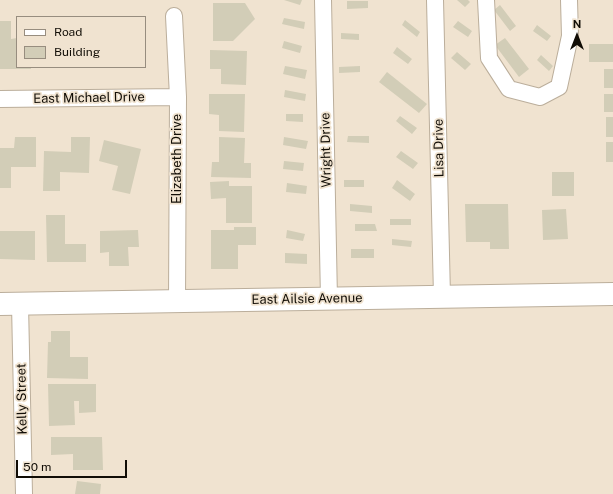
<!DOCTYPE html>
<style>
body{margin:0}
#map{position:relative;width:613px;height:494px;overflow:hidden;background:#f0e3d0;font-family:"Public Sans",sans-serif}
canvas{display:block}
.legend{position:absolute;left:16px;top:16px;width:130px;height:52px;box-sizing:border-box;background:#f0e3d0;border:1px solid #978d7f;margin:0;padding:5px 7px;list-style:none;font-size:12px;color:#110d06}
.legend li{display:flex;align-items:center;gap:8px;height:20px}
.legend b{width:20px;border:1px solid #978d7f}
.north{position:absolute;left:557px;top:16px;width:40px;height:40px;-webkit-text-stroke:3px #f0e3d0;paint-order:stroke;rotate:0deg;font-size:11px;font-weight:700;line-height:16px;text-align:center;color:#110d06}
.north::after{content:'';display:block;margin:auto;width:14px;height:18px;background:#110d06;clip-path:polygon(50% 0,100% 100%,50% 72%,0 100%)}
.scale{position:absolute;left:16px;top:460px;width:111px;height:18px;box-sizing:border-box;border:2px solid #110d06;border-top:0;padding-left:5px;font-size:12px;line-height:14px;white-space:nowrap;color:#110d06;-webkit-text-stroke:3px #f0e3d0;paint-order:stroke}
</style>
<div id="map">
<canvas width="613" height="494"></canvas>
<ul class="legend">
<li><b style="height:5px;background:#fff"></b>Road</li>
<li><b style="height:11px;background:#d2cdb7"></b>Building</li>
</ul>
<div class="north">N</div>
<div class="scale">50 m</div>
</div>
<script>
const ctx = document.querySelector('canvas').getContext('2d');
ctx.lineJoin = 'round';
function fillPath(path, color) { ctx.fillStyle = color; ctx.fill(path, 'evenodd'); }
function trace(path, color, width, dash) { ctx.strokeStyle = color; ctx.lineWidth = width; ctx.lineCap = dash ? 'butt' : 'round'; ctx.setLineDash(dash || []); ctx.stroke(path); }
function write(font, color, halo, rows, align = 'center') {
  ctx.font = font + ' "Public Sans",sans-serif'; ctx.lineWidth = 3.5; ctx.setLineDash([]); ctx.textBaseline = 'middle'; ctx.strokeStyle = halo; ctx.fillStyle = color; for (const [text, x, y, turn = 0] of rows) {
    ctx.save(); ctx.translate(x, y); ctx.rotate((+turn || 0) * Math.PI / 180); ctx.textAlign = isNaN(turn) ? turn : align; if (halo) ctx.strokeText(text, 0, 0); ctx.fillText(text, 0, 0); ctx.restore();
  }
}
fillPath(new Path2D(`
 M 284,0 L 302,0 L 300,5 Z
 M 457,0 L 468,0 L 470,2 L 465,7 Z
 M 347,1 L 368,1 L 368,8 L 347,9 Z
 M 213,3 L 245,3 L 255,19 L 233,41 L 213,41 Z
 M 500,5 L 516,26 L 510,31 L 494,10 Z
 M 284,18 L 305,22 L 304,29 L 282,24 Z
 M 405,20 L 420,32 L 417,37 L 402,25 Z
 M 0,21 L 11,21 L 11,39 L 17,38 L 17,67 L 31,67 L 31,69 L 0,69 Z
 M 458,21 L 472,31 L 468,37 L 453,27 Z
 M 537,25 L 551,36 L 547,41 L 533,31 Z
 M 341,33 L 359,34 L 359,40 L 341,39 Z
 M 505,38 L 529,69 L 519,77 L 495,45 Z
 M 284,41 L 302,46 L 300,53 L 282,48 Z
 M 589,44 L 613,44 L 613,62 L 589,62 Z
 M 397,47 L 412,59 L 408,64 L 393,53 Z
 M 210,50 L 247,51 L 246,85 L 221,84 L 221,69 L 210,69 Z
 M 457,52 L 471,64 L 465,70 L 451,58 Z
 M 541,55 L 553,66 L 549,71 L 537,60 Z
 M 285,66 L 307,70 L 305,79 L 283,74 Z
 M 360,66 L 360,72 L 339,73 L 339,67 Z
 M 604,69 L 613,69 L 613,88 L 604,88 Z
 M 387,72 L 427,104 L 419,113 L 379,82 Z
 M 285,90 L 306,94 L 305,101 L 284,97 Z
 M 209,94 L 245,94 L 244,132 L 219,131 L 219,115 L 209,114 Z
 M 604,94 L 613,94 L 613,112 L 604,112 Z
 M 286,114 L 303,114 L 303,122 L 286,121 Z
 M 400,116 L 417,128 L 412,134 L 396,121 Z
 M 606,117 L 613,117 L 613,137 L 606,137 Z
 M 348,136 L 369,136 L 369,143 L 347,142 Z
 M 15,137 L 36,137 L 36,167 L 11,167 L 11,188 L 0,188 L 0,148 L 14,148 Z
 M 71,137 L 90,137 L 89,173 L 60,172 L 60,191 L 43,191 L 44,151 L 71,152 Z
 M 219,137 L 245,138 L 244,163 L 251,163 L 251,178 L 211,177 L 212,162 L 219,162 Z
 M 284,137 L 308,141 L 306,149 L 283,145 Z
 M 104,140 L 141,149 L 130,194 L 112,190 L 118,166 L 99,161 Z
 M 606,142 L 613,142 L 613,162 L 606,162 Z
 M 401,151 L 418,163 L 413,169 L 396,157 Z
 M 284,161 L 304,163 L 303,171 L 283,169 Z
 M 552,172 L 574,172 L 574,196 L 552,196 Z
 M 344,180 L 364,180 L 364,187 L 344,187 Z
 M 397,180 L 415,194 L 410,201 L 392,188 Z
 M 229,181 L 229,186 L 252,186 L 252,223 L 226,223 L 226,198 L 211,199 L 210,182 Z
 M 287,183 L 307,186 L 306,194 L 286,192 Z
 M 350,204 L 372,206 L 372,213 L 350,211 Z
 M 465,204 L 508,204 L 509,249 L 490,249 L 490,242 L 466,242 Z
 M 566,209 L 568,239 L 543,240 L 542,210 Z
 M 46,215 L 65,215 L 65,244 L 86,244 L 86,262 L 47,262 Z
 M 390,219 L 411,219 L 411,225 L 390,225 Z
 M 355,224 L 375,224 L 377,231 L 355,231 Z
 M 234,227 L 256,227 L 256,245 L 238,245 L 238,269 L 211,269 L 211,230 L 234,230 Z
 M 138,230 L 139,247 L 128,247 L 129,266 L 109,266 L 109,252 L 100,253 L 100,231 Z
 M 287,230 L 305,234 L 303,241 L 286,238 Z
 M 0,231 L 35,231 L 35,260 L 0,259 Z
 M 392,239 L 412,241 L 411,247 L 392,245 Z
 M 351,249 L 374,249 L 374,258 L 351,258 Z
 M 285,253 L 307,254 L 307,264 L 285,263 Z
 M 51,331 L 70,331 L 70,357 L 88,357 L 88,379 L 47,378 L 48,342 L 51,342 Z
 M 48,384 L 96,384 L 96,412 L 79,413 L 79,401 L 74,401 L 75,425 L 49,426 Z
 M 51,437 L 102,437 L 103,470 L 73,470 L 73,454 L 51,455 Z
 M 77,481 L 101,484 L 100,494 L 75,494 Z`), '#d2cdb7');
const street = new Path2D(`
 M 323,0 L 329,299
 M 435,0 L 442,296
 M 486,0 L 489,58 L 509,89 L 540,97 L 559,87 L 570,36 L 569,0
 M 174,16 L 178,97 L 177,302
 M 0,99 L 178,97
 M 20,304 L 24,494`);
const secondary = new Path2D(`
 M 0,304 L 613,294`);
trace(street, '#bbae9b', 18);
trace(secondary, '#bbae9b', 24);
trace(street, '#fff', 16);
trace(secondary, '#fff', 22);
write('13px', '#110d06', '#f0e3d0', [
 ["East Michael Drive",89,98,-1],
 ["Lisa Drive",439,148,-91],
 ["Wright Drive",326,150,-91],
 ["Elizabeth Drive",177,159,-90],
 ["East Ailsie Avenue",307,299,-1],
 ["Kelly Street",22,399,-91]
]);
</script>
